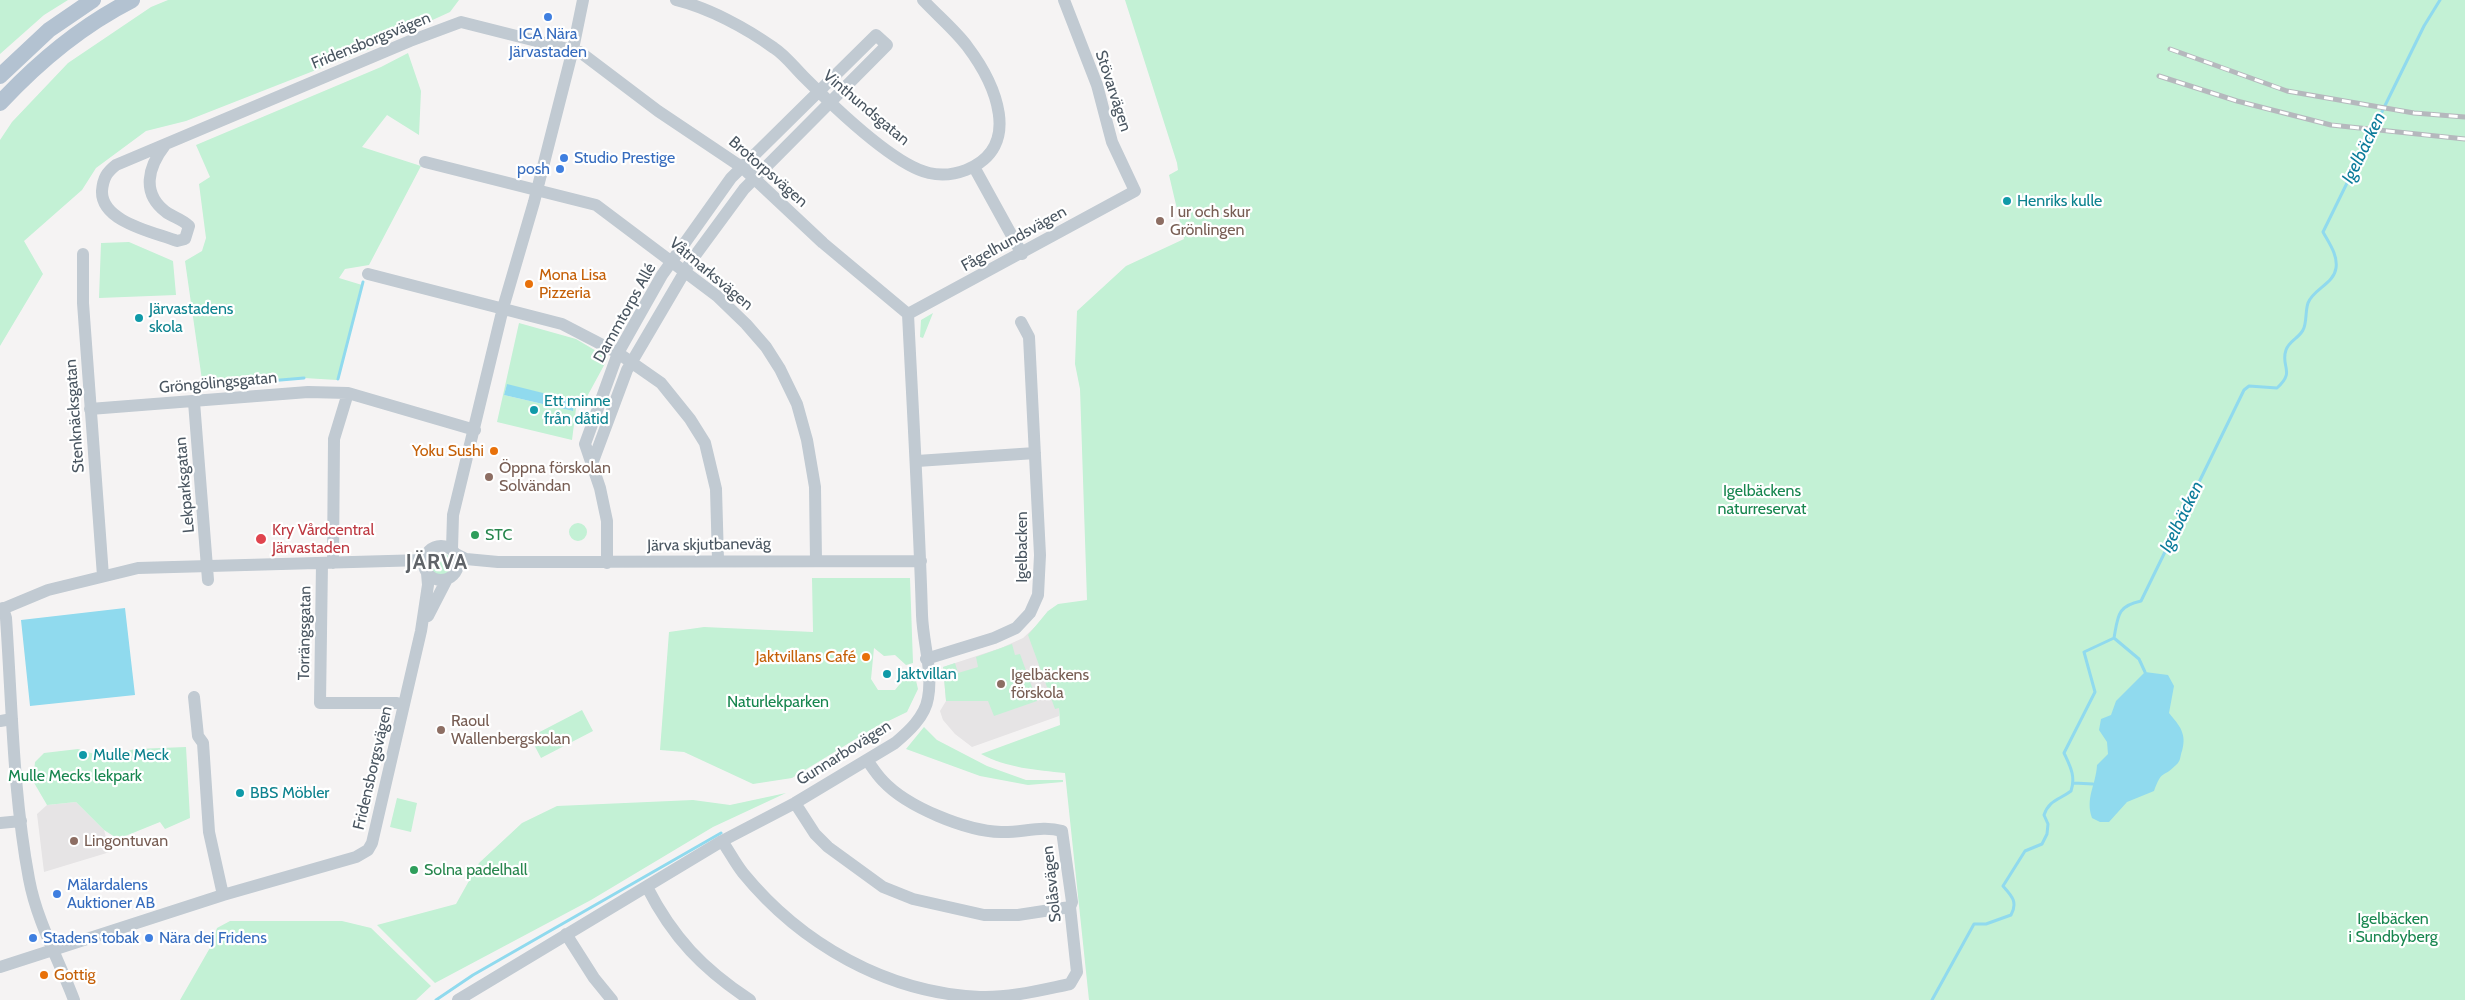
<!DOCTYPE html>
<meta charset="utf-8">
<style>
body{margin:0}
canvas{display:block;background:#f5f3f3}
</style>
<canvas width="2465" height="1000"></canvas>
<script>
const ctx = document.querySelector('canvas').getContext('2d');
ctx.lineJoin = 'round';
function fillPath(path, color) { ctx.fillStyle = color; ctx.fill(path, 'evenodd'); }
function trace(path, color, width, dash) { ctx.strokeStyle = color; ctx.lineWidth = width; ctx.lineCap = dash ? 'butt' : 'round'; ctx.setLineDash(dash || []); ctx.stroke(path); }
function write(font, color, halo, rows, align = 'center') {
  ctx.font = font + ' Cabin,sans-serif'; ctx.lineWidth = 4.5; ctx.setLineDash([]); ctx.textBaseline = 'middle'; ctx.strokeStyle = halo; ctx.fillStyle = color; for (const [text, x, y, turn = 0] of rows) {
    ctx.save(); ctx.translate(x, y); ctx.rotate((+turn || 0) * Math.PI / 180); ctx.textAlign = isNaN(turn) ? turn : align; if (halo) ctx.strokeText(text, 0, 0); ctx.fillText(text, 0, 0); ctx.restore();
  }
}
fillPath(new Path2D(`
 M 1048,611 L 1060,674 L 1059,716 L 972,747 L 955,734 L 943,720 L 940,711 L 946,701 L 943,667 L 1001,648 L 1023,638 L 1038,624 Z
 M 76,802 L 104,830 L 110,852 L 44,872 L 37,814 L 47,805 Z`), '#e6e4e5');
fillPath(new Path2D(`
 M 0,0 L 68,0 L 44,15 L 0,54 Z
 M 168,0 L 459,0 L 450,12 L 367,50 L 186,121 L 146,131 L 96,168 L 82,190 L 24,241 L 43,274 L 0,346 L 0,140 L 12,122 L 68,63 L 151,7 Z
 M 1125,0 L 2465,0 L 2465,1000 L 1089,1000 L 1065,773 C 1036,770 1007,768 981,754 L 1060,725 L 1059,708 L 1055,709 L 1028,635 L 1048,611 L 1058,604 L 1087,600 L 1080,389 L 1075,364 L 1077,311 L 1126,266 L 1184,239 L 1169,175 L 1178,170 L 1177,163 Z
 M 408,53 L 421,91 L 419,135 L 387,115 L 362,147 L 421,166 L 369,265 L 345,269 L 339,278 L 362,285 L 337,380 L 304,378 L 203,387 L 185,261 L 202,251 L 206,238 L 199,184 L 210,177 L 196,145 L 381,67 Z
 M 129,242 L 173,261 L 176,295 L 99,298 L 101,243 Z
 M 933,313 L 923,338 L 920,337 L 921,320 Z
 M 519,323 L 576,339 L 608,358 L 583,404 L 577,401 L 572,440 L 497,422 ZM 507,385 L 575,401 L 573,411 L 504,395 Z
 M569 532a9 9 0 1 1 18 0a9 9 0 1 1-18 0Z
 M430 564a11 11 0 1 1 22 0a11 11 0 1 1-22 0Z
 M 812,578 L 910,578 L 913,663 L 906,665 L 895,655 L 884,656 L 874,648 L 871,679 L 878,690 L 895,690 L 907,675 L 914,672 L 918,689 L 907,712 L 872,729 L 792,778 L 753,784 L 684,752 L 660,750 L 669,632 L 704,627 L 813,632 Z
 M 1012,644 L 1015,655 L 1020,654 L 1037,701 L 994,716 L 988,701 L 946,701 L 943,667 L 955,663 L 958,673 L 978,667 L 976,657 Z
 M 582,710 L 593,731 L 541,758 L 530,737 Z
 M 924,727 L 937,740 L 987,766 L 1026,780 L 1063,780 L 1063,782 L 1028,785 L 980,776 L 906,749 Z
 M 186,747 L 190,818 L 165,829 L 160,822 L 118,839 L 104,830 L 76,802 L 47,805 L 33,781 L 35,762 L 44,753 L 78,749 L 104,757 L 135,749 Z
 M 786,793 L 713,827 L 591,900 L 435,983 L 377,925 L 456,904 L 479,863 L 522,823 L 557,806 L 693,800 L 730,805 Z
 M 397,798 L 417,803 L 411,832 L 390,827 Z
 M 230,921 L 342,921 L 371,928 L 431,986 L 416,1000 L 180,1000 L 211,946 L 217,928 Z`), '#c3f1d5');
fillPath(new Path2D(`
 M 507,384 L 575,401 L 573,411 L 504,395 Z
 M 125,608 L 135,695 L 30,706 L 21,620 Z
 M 2145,672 L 2168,675 L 2174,686 L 2169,713 C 2180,726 2187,734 2182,751 C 2180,756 2181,761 2176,765 C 2162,779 2162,769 2154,791 L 2127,802 L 2109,822 L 2100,822 L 2092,818 C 2085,798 2096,785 2097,765 L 2108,754 L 2107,742 L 2099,730 L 2101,719 L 2111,715 L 2116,701 Z`), '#90daee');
trace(new Path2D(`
 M 338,379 L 363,282
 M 210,386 L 304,378
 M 2114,638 L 2139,659 L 2145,672
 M 2074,783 L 2093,784
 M 436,1000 L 473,975 L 721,833
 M 1932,1000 L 1974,924 L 1986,924 L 2011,915 C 2018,902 2012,896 2003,886 L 2025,851 L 2042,844 L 2047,834 L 2048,824 L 2044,815 C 2049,800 2059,800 2071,791 C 2076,776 2070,766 2064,753 L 2095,692 L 2084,652 L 2114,638 C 2118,616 2117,606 2141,601 L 2244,390 L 2249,386 L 2277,388 C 2296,371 2280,367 2286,350 C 2289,341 2299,338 2303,330 C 2307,323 2305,312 2308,303 C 2313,289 2334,284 2336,268 C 2338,255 2329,243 2323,232 L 2424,26 L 2440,0`), '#90daee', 3);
trace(new Path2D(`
 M 676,0 C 709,8 746,28 774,48 C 785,55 794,67 804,77 C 830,103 893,165 929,173 C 942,176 953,175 966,170 C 1024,147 995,83 967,46 C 955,30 937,15 923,0
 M 165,145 C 148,167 141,193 166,212 C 173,217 182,219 189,226 L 185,239 L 177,241 C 154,232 101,222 102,191 C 103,178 107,172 116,165 L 410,41 L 461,22 L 465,23 L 580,52 L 658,111 L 743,168 L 823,243 L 908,314
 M 425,162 L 596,205 L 717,296 L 746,324 L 766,347 L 780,369 L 797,404 L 807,440 L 815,487 L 816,561
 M 974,167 L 1022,254
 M 83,254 L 83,303 L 103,576
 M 368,274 L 562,324 L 618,353 L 661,383 L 690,419 L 705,443 L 716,489 L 718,560
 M 908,314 L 1135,191 L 1112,142 L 1097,85 L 1064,0
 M 194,402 L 208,580
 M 90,409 L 308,392 L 348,393 L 475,430
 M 917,461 L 1035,453
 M 592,464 L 627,370 L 691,261 L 744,189 L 887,45 L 876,35 L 731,178 L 662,275 L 618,353 L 585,444 L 600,488 L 607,521 L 607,563
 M424 563a17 17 0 1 1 34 0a17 17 0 1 1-34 0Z
 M 452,549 L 453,515 L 503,308 L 534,202 L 573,49 L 583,0
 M 454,553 L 466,559 L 498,562 L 921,561
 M 322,563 L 320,703 L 397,703
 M 333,563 L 334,439 L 348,393
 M 3,608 L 6,618 C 12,705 13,794 29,879 C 37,922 59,960 74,1000
 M 0,610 L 48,590 L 138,568 L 424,560
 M 428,616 L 446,581
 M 926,659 L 994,638 L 1016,628 L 1030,613 L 1038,595 L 1040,555 L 1029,337 L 1021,322
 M 194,697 L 198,736 L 203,743 L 209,832 L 223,895
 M 0,721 L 12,719
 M 795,803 L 815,834 L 828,847 L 883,887 L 913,899 L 984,915 L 1018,915 L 1070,907
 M 0,823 L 21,821
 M 722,841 C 729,851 735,863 743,873 C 801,944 887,993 980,997 C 1010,998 1041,990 1070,984 L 1077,972 L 1070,907 L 1072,902 L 1062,831 C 1042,825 1021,833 1001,832 C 966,831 907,807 883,781 C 877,775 872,767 867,760
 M 647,887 C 673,938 703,969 750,1000
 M 566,934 L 594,978 L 612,1000
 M 0,967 L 223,895 L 356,857 L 368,850 L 372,843 L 421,631 L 428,585 L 427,573
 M 458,1000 L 722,841 L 795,803 L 895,743 C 908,732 925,717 928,698 C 933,671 923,643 922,615 C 919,515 913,415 908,314`), '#c1cad2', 12);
trace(new Path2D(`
 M 0,76 L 49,30 L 93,0
 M 0,103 C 39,61 81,26 132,0`), '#b3c2d1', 16);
const rail = new Path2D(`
 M 2170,49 L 2287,91 L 2414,113 L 2465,117
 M 2159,76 L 2237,101 L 2331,125 L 2465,139`);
trace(rail, '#b5b8bd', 5);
trace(rail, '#fff', 3, [9]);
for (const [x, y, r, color] of [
 [548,17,5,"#3f7fe0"],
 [564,158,5,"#3f7fe0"],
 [560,169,5,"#3f7fe0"],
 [2007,201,5,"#0f9aa8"],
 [1160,221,5,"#8d6e63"],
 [529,284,5,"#e8710a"],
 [139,318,5,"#0f9aa8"],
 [534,410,5,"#0f9aa8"],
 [494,451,5,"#e8710a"],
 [489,477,5,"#8d6e63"],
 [475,535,5,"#2e9e5b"],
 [261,539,6,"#e0444e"],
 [866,657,5,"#e8710a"],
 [887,674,5,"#0f9aa8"],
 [1001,684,5,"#8d6e63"],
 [441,730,5,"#8d6e63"],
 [83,755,5,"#0f9aa8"],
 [240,793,5,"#0f9aa8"],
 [74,841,5,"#8d6e63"],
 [414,870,5,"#2e9e5b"],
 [57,894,5,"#3f7fe0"],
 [33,938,5,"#3f7fe0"],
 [149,938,5,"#3f7fe0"],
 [44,975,5,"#e8710a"]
]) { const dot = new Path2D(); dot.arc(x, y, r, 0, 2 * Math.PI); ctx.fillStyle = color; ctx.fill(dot); trace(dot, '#fff', 2); }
write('16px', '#366cbe', '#fff', [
 ["ICA Nära",548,34,"center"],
 ["Järvastaden",548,52,"center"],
 ["Studio Prestige",574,158],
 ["posh",550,169,"right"],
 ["Mälardalens",67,885],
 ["Auktioner AB",67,903],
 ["Stadens tobak",43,938],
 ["Nära dej Fridens",159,938]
], 'left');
write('16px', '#4a5661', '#fff', [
 ["Fridensborgsvägen",371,41,-22],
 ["Stövarvägen",1113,91,72],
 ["Vinthundsgatan",866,108,40],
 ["Brotorpsvägen",768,172,41],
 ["Fågelhundsvägen",1014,239,-29],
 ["Våtmarksvägen",711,274,40],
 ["Dammtorps Allé",625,313,-61],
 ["Gröngölingsgatan",218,383,-5],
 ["Stenknäcksgatan",75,416,-94],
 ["Lekparksgatan",185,485,-95],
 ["Järva skjutbaneväg",709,545,-1],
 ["Igelbacken",1022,547,-90],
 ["Torrängsgatan",305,633,-89],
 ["Gunnarbovägen",844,753,-32],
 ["Fridensborgsvägen",373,768,-77],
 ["Solåsvägen",1052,884,-96]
]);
write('16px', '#0d838f', '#fff', [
 ["Henriks kulle",2017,201],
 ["Järvastadens",149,309],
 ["skola",149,327],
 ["Ett minne",544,401],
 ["från dåtid",544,419],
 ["Jaktvillan",897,674],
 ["Mulle Meck",93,755],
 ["BBS Möbler",250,793]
], 'left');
write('16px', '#785e54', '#fff', [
 ["I ur och skur",1170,212],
 ["Grönlingen",1170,230],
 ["Öppna förskolan",499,468],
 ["Solvändan",499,486],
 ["Igelbäckens",1011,675],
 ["förskola",1011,693],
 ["Raoul",451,721],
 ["Wallenbergskolan",451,739],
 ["Lingontuvan",84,841]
], 'left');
write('16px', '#c56008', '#fff', [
 ["Mona Lisa",539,275],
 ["Pizzeria",539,293],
 ["Yoku Sushi",484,451,"right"],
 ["Jaktvillans Café",856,657,"right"],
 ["Gottig",54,975]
], 'left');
write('16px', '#17864f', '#fff', [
 ["Igelbäckens",1762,491],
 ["naturreservat",1762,509],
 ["Naturlekparken",778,702],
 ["Mulle Mecks lekpark",75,776],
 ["Igelbäcken",2393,919],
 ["i Sundbyberg",2393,937]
]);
write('16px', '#be3a42', '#fff', [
 ["Kry Vårdcentral",272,530],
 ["Järvastaden",272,548]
], 'left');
write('16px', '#27864d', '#fff', [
 ["STC",485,535],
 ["Solna padelhall",424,870]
], 'left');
write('italic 18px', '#0c7c9b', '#fff', [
 ["Igelbäcken",2364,148,-64],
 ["Igelbäcken",2182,517,-64]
]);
ctx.letterSpacing = '1px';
write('bold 21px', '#5f6368', '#fff', [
 ["JÄRVA",437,563]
]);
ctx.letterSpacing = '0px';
</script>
